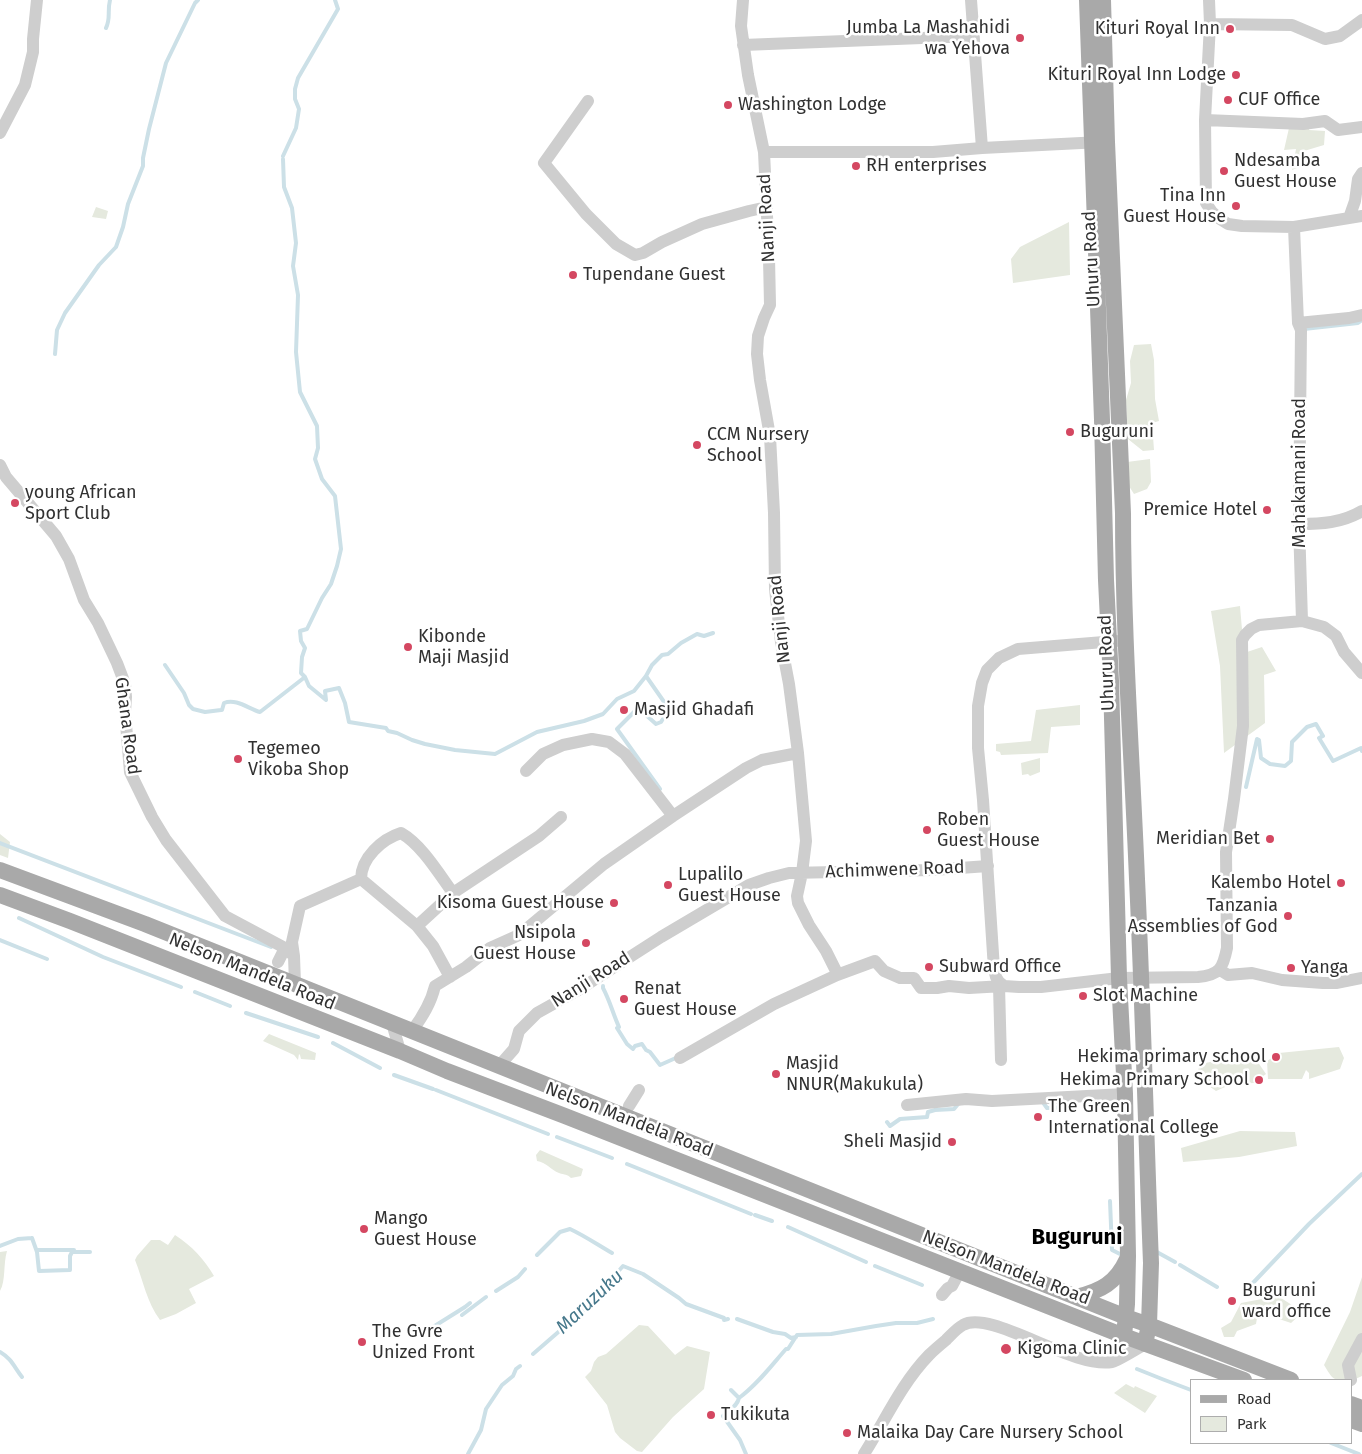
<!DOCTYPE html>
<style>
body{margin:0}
#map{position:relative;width:1362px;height:1454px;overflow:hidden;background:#fff;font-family:"Fira Sans",sans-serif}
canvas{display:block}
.legend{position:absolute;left:1190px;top:1379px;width:162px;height:65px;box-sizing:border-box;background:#fff;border:1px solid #adadad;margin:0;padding:6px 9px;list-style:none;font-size:15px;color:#313131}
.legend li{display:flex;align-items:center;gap:10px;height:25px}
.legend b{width:25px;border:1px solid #adadad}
</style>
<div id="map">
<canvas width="1362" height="1454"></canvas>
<ul class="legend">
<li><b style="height:6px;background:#a9a9a9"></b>Road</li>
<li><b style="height:14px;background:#e5e9de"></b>Park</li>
</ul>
</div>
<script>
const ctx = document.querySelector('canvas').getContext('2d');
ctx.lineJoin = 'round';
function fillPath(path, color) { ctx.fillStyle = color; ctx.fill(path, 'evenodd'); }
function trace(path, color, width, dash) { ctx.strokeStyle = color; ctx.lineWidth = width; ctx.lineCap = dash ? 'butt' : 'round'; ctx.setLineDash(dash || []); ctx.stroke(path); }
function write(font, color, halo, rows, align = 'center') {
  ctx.font = font + ' "Fira Sans",sans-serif'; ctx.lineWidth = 5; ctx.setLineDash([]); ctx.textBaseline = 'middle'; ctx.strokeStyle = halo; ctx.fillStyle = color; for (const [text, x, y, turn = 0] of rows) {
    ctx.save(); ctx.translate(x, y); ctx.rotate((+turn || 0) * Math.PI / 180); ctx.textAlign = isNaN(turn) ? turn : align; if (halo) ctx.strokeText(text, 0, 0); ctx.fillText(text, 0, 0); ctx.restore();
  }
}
fillPath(new Path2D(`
 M 1310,124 L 1309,130 L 1325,131 L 1324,145 L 1304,151 L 1307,164 L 1292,170 L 1296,149 L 1284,150 L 1289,128 Z
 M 96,207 L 108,211 L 106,219 L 92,217 Z
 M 1069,222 L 1070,275 L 1013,283 L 1011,259 L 1020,247 Z
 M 1151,344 L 1154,360 L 1155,399 L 1159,421 L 1152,423 L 1154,450 L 1143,451 L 1128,439 L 1126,400 L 1131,383 L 1130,361 L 1134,345 Z
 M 1150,459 L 1151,482 L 1147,489 L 1134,494 L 1127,483 L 1127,462 Z
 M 1240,606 L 1244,653 L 1262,647 L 1276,671 L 1264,675 L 1265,723 L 1224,753 L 1220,666 L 1211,611 Z
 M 1080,705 L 1080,725 L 1051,727 L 1048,753 L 1001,755 L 1000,752 L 996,751 L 996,744 L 1031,741 L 1036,710 Z
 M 1040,758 L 1040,772 L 1030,776 L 1028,774 L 1022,775 L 1021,763 Z
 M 0,834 L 10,842 L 8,858 L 0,855 Z
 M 269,1034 L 316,1053 L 315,1060 L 301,1059 L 300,1055 L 299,1054 L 298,1060 L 294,1055 L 263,1041 Z
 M 1339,1047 L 1344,1058 L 1340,1069 L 1309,1079 L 1309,1073 L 1306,1070 L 1302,1079 L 1268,1079 L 1267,1061 L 1279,1053 Z
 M 1255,1058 L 1266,1074 L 1254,1083 L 1232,1084 L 1216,1091 L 1196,1077 L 1200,1064 L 1226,1059 Z
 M 1240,1131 L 1295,1132 L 1297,1146 L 1239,1157 L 1183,1162 L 1181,1148 Z
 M 540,1150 L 583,1169 L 581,1176 L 571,1178 C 567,1174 565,1175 559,1173 C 551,1170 546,1162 537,1161 L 536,1155 Z
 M 175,1235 C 192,1246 204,1259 214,1276 L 189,1289 L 196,1303 L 176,1314 L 160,1320 C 147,1303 143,1280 135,1260 L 137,1256 L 151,1240 L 160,1240 L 168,1245 Z
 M 7,1251 C 3,1264 6,1280 0,1291 L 0,1252 Z
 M 1362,1277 L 1362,1376 L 1351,1381 L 1351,1380 C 1332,1380 1334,1381 1324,1365 L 1350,1312 Z
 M 1270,1291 L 1303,1312 L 1291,1323 L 1258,1312 L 1256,1324 L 1237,1331 L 1234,1337 L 1224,1337 L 1221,1328 L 1231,1322 L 1241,1303 L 1262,1299 Z
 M 639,1325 L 648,1326 L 675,1355 L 687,1346 L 710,1352 L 704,1389 L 673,1417 L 642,1452 L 637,1451 L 620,1438 L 615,1432 L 607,1405 L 585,1377 L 591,1371 L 594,1362 L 598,1357 L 606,1354 Z
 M 1126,1384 L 1134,1388 L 1135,1386 L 1157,1396 L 1145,1413 L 1114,1393 Z`), '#e5e9de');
trace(new Path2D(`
 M 106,28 C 111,18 107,12 110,0
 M 283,156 L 296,128 L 299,109 L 295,99 L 295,89 L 298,78 L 338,9 L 335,0
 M 1304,329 L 1358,323 L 1362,320
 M 55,354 L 57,330 L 65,313 L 99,265 L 116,247 L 123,227 L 128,204 L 143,166 L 143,158 L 149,129 L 166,63 L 195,3 L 198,0
 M 165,665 L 184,693 L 189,705 L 193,709 L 205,712 L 221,710 L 222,710 L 224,703 C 236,698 249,709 260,712 L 305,677 L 301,673 L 302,657 L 305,648 L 301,641 L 300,631 L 307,629 L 322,598 L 331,584 L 337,566 L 341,549 L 335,496 L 322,479 L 315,459 L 318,448 L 317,426 L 300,392 L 296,352 L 298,295 L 293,266 L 296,243 L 292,208 L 284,187 L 283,159
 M 646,676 L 669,709 L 661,722 L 656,724 L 638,708 L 617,729 L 660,789
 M 305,677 L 309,686 L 326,700 L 325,691 L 339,688 L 345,703 L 349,722 L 386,728 L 388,731 L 397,733 L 412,740 L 425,744 L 455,750 L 495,754 L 537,732 L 584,721 L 603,714 L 617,699 L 634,691 L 646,676 L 652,665 L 662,655 L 668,654 L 681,643 L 697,634 L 704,636 L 713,633
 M 1246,787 L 1257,739 L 1259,740 L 1261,758 L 1270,764 L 1285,766 L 1291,761 L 1292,742 L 1307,727 L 1316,724 L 1323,736 L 1319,738 L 1333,761 L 1361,748 L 1362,751
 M 0,843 L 271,947
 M 19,918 L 103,957 L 181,987
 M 0,940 L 47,959
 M 603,986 L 603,988 C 610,1001 613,1014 619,1027 L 617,1028 L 627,1044 L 633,1049 L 635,1046 L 642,1044 L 646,1050 L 650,1052 L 660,1065 L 678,1057
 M 195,992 L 230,1006
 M 246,1013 L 318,1037
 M 333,1043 L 380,1068
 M 394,1075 L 433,1089
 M 436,1090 L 548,1134
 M 1042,1101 L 1047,1108 L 1071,1107
 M 887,1122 L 890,1126 L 900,1119 L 927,1117 L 928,1112 L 935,1110 L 954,1109 L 959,1103
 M 557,1137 L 612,1158
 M 627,1164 L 751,1214
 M 1110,1201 L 1112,1250 L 1120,1254
 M 755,1215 L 772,1221
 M 788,1227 L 866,1262
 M 32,1238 L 37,1252 L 39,1271 L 70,1270 L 70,1256 L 72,1252 L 90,1252
 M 0,1246 L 18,1239 L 32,1238
 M 37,1250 L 74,1250
 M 1155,1251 L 1175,1262
 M 537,1255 L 560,1232 L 570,1229 C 585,1236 598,1245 612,1253
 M 1180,1265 L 1217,1287
 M 875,1266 L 922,1285
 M 1251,1285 L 1309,1224 L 1362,1174
 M 496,1291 L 518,1277 L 525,1269
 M 462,1315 L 486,1297
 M 737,1319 L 773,1332 L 785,1334 L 791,1338 L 796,1337
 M 425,1332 L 465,1307 L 470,1303
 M 0,1352 C 12,1359 14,1367 22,1377
 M 533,1354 L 586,1308 L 623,1266 L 643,1274 L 679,1298 L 686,1304 L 724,1318 L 724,1320 L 728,1319
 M 1137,1369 L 1162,1379 L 1191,1390
 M 731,1390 L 739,1398
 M 1331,1443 L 1359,1454
 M 468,1454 L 481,1430 L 486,1409 L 502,1385 L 513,1376 L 516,1369 L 520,1366
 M 746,1454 L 740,1440 L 723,1416 C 729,1410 737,1407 739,1398 C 757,1385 771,1366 786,1349 L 788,1349 L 797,1335 L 831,1334 L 876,1326 L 896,1323 L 917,1323 L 933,1319`), '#cce0e7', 4);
trace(new Path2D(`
 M 743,0 L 741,26 L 748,75 L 764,152 L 769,258 L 770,305 L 764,318 L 758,336 L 757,354 L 760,380 L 770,436 L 774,513 L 775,589 L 781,642 L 789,684 L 798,753 L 806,841 L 802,873 L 797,896 L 798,903 L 809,925 L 826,951 L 836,971 L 837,975
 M 971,0 L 982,148
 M 1209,0 L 1210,24 L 1205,120 L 1206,203 L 1212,212 L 1220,219 L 1228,224 L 1242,226 L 1294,227 L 1362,216
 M 1210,24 L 1292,25 L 1325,39 L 1340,36 L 1362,20
 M 743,45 L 973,36
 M 588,101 L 544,163 L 586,214 L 616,244 L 635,255 L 643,253 L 662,242 L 702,224 L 749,211 L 767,207
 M 1205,120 L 1303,124 L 1325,121 L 1338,130 L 1362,127
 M 0,133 L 25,85 L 33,52 L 33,39 L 37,0
 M 764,152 L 933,152 L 982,148 L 1101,142
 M 1349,218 L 1355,201 L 1358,179 L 1362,173
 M 1294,227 L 1298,323 L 1301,330 L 1299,524 L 1302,621
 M 1298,323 L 1349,318 L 1362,315
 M 0,465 L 6,477 L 56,536 L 69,559 L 84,600 L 98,623 L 117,663 L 125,684 L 126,697 L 125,712 L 130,772 L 152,817 L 166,840 L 225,916 L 285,948 L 294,956 L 295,984
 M 1299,524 C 1321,524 1342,523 1362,511
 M 1116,641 L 1018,649 L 999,658 L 987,670 L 982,683 L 978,706 L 978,748 L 983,800 L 994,969 L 996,977 L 999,982 L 1004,986 L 1019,987 L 1041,987 L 1119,978 L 1198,977 C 1220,975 1223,968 1227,948 L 1226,852 L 1234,799 L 1243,726 L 1242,640 L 1245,635 L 1251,629 L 1259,625 L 1302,621 L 1324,627 L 1336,636 L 1344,652 L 1362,673
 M 526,771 L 543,754 L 563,745 L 592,739 L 609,742 L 625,754 L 673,816
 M 417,926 L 453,893
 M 294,956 L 292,942 L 300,906 L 361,879
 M 278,962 L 285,948
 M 1220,970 L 1228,975 L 1252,973 L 1282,980 L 1323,983 L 1336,983 L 1362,978
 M 450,977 L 433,946 L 417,926 L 361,879 C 361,858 382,839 401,833 C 422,845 439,874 453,893 L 539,836 L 561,817
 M 999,986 L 1001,1060
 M 392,1023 L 400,1051
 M 412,1031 C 423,1016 431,1003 435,986 L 466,967 L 490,948 L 519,935 L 604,864 L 673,816 L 746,768 L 762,760 L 798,753
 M 680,1058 L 774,1004 L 837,975 L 875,961 L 884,971 L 900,978 L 914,978 L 921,988 L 937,988 L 949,986 L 969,988 L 1004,986
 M 499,1066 L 514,1049 L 519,1031 L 537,1013 L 580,989 L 661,937 L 749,885 L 769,878 L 789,873 L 932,870 L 988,866
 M 907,1105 L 966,1099 L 992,1101 L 1125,1094
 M 629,1106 L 639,1090
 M 942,1295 L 948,1288 L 952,1286 L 960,1271
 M 1351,1380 L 1348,1365 L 1362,1339
 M 864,1454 C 885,1421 901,1384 929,1355 C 934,1350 940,1345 946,1340 C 951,1335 957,1328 963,1325 C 991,1309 1072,1369 1112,1362 C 1119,1360 1138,1348 1145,1344`), '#cecece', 12);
trace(new Path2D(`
 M 1087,0 L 1102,420 L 1106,580 L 1111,681 L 1119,978 L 1125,1094 L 1128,1256 L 1127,1304 L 1124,1336
 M 1103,0 L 1107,142 L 1123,513 C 1123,635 1132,757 1137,879 C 1143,1007 1146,1135 1151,1263 L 1149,1325 L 1145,1344
 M 0,870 L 145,924 L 1126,1317 L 1149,1325 L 1291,1380
 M 0,895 L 70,921 L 400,1051 L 447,1071 L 565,1116 L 1124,1336 L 1244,1380
 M 1076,1297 C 1101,1291 1116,1283 1127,1259
 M 1351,1404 L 1362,1408
 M 1351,1420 L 1362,1424`), '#a9a9a9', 16);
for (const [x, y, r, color] of [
 [1230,29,5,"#d44761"],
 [1020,38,5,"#d44761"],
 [1236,75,5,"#d44761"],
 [1228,100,5,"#d44761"],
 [728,105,5,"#d44761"],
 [856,166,5,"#d44761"],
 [1224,171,5,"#d44761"],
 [1236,206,5,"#d44761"],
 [573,275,5,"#d44761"],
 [1070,432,5,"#d44761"],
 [697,445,5,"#d44761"],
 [15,503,5,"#d44761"],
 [1267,510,5,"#d44761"],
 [408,647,5,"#d44761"],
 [624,710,5,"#d44761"],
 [238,759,5,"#d44761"],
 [927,830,5,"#d44761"],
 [1270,839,5,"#d44761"],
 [1341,883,5,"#d44761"],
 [668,885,5,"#d44761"],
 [614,903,5,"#d44761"],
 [1288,916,5,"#d44761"],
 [586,943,5,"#d44761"],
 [929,967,5,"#d44761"],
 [1291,968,5,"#d44761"],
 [1083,996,5,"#d44761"],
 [624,999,5,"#d44761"],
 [1276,1057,5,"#d44761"],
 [776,1074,5,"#d44761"],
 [1259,1080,5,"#d44761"],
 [1038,1117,5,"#d44761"],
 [952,1142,5,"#d44761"],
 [364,1229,5,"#d44761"],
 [1232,1301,5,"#d44761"],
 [362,1342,5,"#d44761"],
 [1006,1349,6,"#d44761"],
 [711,1415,5,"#d44761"],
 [847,1433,5,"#d44761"]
]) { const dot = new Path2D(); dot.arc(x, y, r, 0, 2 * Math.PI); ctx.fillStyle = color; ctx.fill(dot); trace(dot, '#fff', 2); }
write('18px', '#313131', '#fff', [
 ["Jumba La Mashahidi",1010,28,"right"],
 ["wa Yehova",1010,49,"right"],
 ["Kituri Royal Inn",1220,29,"right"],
 ["Kituri Royal Inn Lodge",1226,75,"right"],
 ["CUF Office",1238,100],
 ["Washington Lodge",738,105],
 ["Ndesamba",1234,161],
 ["Guest House",1234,182],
 ["RH enterprises",866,166],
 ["Tina Inn",1226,196,"right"],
 ["Guest House",1226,217,"right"],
 ["Tupendane Guest",583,275],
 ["Buguruni",1080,432],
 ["CCM Nursery",707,435],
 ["School",707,456],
 ["young African",25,493],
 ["Sport Club",25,514],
 ["Premice Hotel",1257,510,"right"],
 ["Kibonde",418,637],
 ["Maji Masjid",418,658],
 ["Masjid Ghadafi",634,710],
 ["Tegemeo",248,749],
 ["Vikoba Shop",248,770],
 ["Roben",937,820],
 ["Guest House",937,841],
 ["Meridian Bet",1260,839,"right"],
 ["Lupalilo",678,875],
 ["Guest House",678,896],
 ["Kalembo Hotel",1331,883,"right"],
 ["Kisoma Guest House",604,903,"right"],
 ["Tanzania",1278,906,"right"],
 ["Assemblies of God",1278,927,"right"],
 ["Nsipola",576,933,"right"],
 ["Guest House",576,954,"right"],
 ["Subward Office",939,967],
 ["Yanga",1301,968],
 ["Renat",634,989],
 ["Guest House",634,1010],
 ["Slot Machine",1093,996],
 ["Hekima primary school",1266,1057,"right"],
 ["Masjid",786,1064],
 ["NNUR(Makukula)",786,1085],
 ["Hekima Primary School",1249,1080,"right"],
 ["The Green",1048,1107],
 ["International College",1048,1128],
 ["Sheli Masjid",942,1142,"right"],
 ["Mango",374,1219],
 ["Guest House",374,1240],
 ["Buguruni",1242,1291],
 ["ward office",1242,1312],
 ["The Gvre",372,1332],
 ["Unized Front",372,1353],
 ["Kigoma Clinic",1017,1349],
 ["Tukikuta",721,1415],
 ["Malaika Day Care Nursery School",857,1433]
], 'left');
write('18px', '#313131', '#fff', [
 ["Nanji Road",767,218,-93],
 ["Uhuru Road",1092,259,-93],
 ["Mahakamani Road",1300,473,-90],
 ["Nanji Road",780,619,-96],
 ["Uhuru Road",1107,663,-92],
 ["Ghana Road",127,726,82],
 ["Achimwene Road",895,870,-2],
 ["Nelson Mandela Road",252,972,22],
 ["Nanji Road",591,980,-32],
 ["Nelson Mandela Road",629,1120,21],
 ["Nelson Mandela Road",1006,1268,21]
]);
write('italic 19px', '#46788b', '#fff', [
 ["Maruzuku",590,1302,-43]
]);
write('bold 22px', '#000', '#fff', [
 ["Buguruni",1077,1238]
]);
</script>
